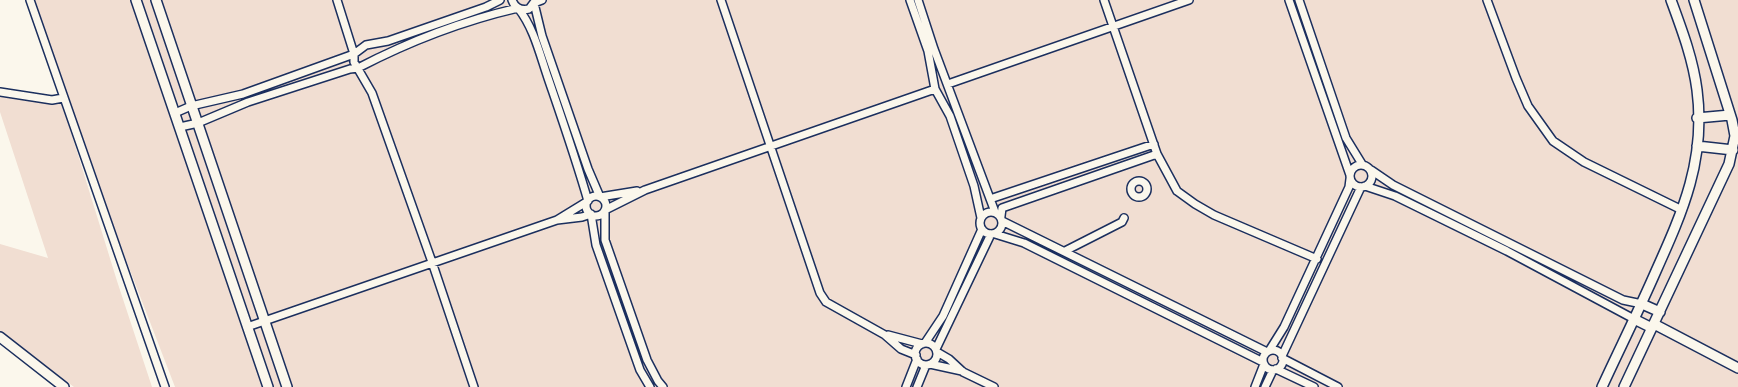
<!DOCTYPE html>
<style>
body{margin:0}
canvas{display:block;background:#fbf7ec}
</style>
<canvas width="1738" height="387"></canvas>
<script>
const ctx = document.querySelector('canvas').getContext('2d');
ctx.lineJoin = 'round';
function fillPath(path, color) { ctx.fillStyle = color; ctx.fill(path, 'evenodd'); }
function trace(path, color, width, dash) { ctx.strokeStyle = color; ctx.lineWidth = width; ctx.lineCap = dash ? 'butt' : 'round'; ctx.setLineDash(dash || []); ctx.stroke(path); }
fillPath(new Path2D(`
 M 26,0 L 1738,0 L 1738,387 L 175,387 Z
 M 0,96 L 62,103 L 117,281 L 152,387 L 74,387 L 0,331 L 0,244 L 48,258 L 0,112 Z`), '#f1ded2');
const street = new Path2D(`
 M 30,0 L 165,387
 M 337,0 L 354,54 L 354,62 L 372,93 L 432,262 L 474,387
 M 512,0 C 515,8 521,11 529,9 L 535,1
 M 542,0 L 534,3 L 542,36 L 588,169 L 600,197 L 637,191
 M 721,0 L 820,293 L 826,302 L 885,335 L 901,349 L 916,355
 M 910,0 L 928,51 L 935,89 L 950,116 L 974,186 L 981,218
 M 918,0 L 934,49 L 995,212
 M 1104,0 L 1157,154 L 1177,191 L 1195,204 L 1214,215 L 1317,259
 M 1289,0 L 1350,175
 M 1299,0 L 1346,138 L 1362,164
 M 1487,0 L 1516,78 L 1528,106 L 1553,141 L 1584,162 L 1682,210
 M 948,84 L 1189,0
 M 0,92 L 52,100 L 63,98
 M 175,113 L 191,106 L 243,94 L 354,54 L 366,45 L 388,41 L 486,7 L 500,0
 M 180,127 L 198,123 L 248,102 L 350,69 L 358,68 C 408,42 462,21 518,8 C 534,28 540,55 548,78 C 562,119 576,159 588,201 L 557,220
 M1350 176a11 11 0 1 1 22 0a11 11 0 1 1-22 0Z
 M 1371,170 L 1393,185 L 1623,300 L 1642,304
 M1131 189a8 8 0 1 1 16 0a8 8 0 1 1-16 0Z
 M 1365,186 L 1395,196 L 1507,251 L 1634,319
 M586 206a10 10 0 1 1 20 0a10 10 0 1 1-20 0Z
 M 990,199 L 1154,144
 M980 223a11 11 0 1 1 22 0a11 11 0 1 1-22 0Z
 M 1001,216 L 1002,208 L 1157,154
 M 1002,221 L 1267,352
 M 995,234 L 1024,243 L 1263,362
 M 1065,251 L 1122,222 L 1124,218
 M 247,327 L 557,220 L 582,217 L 591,214 L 596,245 L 640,370 L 650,387
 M 888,335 L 922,344
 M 925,343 L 943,316 L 982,229
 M915 354a11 11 0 1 1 22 0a11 11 0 1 1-22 0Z
 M 936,349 L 991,234
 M1263 360a10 10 0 1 1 20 0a10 10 0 1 1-20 0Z
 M 1269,351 L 1284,327 L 1349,187 L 1350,179
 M 937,352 L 949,359 L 963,372 L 994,387
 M 1282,356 L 1361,187
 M 1282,358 L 1338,387
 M 930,364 L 962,371
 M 1276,369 L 1314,387
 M 663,387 L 658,381 L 647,360 L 605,240 L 605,210 L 645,190 L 935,89
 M 906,387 L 917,359
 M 917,387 L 926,365
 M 1255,387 L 1264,364
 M 1265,387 L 1273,370`);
const secondary = new Path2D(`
 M 136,0 L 268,387
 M 156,0 L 287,387
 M 1697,118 L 1730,115
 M 1697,146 L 1733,150
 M 1642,304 L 1660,312
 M 1634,319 L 1652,328
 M 1654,324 L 1738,368
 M 0,337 L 64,387
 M 1602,387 C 1620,348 1639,310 1656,271 C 1683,211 1706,159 1697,90 C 1693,59 1682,30 1671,0
 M 1624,387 L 1729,164 L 1735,136 L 1732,120 L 1694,0`);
trace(street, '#1b2f5e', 10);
trace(secondary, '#1b2f5e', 12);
trace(street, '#fbf7ec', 7);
trace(secondary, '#fbf7ec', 9);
</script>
